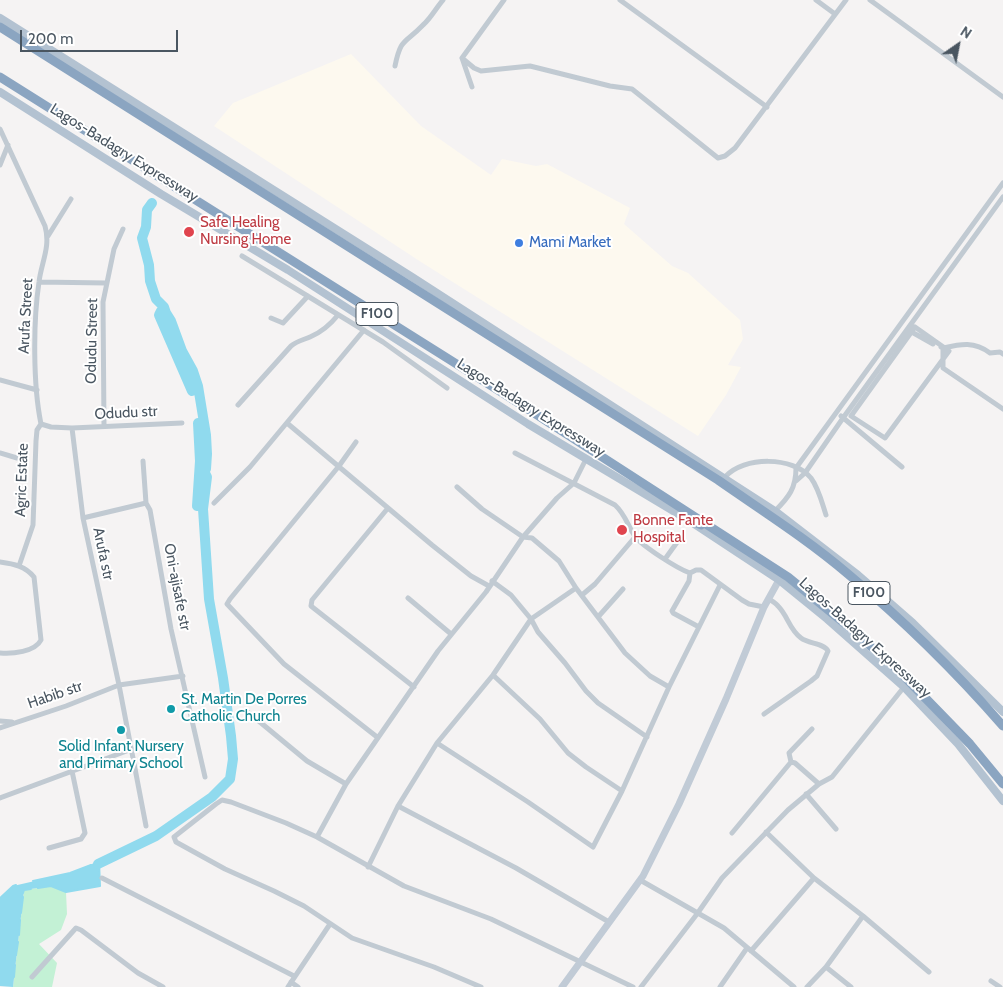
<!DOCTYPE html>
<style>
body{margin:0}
#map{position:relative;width:1003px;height:987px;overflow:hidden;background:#f5f3f3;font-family:Cabin,sans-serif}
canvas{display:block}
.north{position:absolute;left:933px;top:20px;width:50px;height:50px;-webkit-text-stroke:4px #fff;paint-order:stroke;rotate:33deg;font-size:14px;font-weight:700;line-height:20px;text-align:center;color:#4a5661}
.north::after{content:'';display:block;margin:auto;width:18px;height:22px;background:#4a5661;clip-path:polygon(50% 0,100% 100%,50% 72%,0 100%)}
.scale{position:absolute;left:20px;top:30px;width:158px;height:22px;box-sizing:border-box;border:2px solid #4a5661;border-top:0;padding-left:6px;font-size:15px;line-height:18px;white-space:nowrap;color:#4a5661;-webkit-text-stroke:4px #fff;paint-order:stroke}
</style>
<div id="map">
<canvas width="1003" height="987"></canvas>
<div class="north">N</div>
<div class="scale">200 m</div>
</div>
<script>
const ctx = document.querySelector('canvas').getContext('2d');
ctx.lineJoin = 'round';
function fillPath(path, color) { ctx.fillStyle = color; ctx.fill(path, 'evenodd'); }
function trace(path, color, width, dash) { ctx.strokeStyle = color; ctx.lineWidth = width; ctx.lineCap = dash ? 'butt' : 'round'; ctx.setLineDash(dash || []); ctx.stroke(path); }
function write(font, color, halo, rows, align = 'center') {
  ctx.font = font + ' Cabin,sans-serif'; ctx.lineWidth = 4; ctx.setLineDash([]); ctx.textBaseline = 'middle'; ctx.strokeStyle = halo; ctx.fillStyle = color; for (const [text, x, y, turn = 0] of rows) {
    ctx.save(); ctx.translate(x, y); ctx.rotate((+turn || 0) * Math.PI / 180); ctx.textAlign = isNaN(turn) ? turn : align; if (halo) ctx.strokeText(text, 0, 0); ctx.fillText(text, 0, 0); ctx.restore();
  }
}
fillPath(new Path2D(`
 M 351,54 L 421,126 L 491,175 L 502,159 L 536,166 L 547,164 L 630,208 L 624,224 L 672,266 L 688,273 L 740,320 L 743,339 L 728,365 L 741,367 L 726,395 L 698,436 L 421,262 L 214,126 L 233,103 Z`), '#fdf9ef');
fillPath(new Path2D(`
 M 51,886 L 66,892 L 67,914 L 61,930 L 39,944 L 57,963 L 52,987 L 13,987 L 24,890 Z`), '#c3f1d5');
fillPath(new Path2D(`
 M 99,861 L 100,886 L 66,892 L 51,886 L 24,890 L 13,987 L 0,986 L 0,898 L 13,886 L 70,873 Z`), '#90daee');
trace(new Path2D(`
 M 33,881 L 70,873 L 91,865
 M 38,888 L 51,886 L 66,892 L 100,886 L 99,861 L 95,863
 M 23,893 L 24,890 L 31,889
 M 0,898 L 13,886 L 16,885
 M 21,913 L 23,897
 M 19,935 L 20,920
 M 16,955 L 18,942
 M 14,977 L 15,965`), '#90daee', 2);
trace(new Path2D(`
 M 161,311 L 159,315 L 192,391
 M 197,506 L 200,461 L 198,423
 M 98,864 L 156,836 L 212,797 L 230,779 L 233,759 L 231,736 L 223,678 L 209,599 L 203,509 L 207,477 L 204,471 L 206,469 L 207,454 L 206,435 L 198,386 L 193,371 L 182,351 L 171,321 L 166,313 L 164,307 L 156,299 L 150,281 L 149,265 L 142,238 L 146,227 L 147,210 L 152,203`), '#90daee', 10);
trace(new Path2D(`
 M 620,0 L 767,107
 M 816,0 L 835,14
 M 870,0 L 1003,97
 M 462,58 L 474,68 L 481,71 L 530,66 L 610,86 L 632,89 L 718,158 L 725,156 L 735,148 L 846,0
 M 395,66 C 401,37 405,44 423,25 C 431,18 436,8 443,0
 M 472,87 L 462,58 L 504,0
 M 0,129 L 45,226 C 51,247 41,263 39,282 C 33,322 33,385 41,424 L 51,427 L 72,428 L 182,423
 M 0,165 L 8,145
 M 48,236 L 71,199
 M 242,256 L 383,342 L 447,388
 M 39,282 L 106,283
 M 271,318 L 283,323 L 308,296
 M 915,327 L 949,351 L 885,438 L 851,416 Z
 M 910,331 L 933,344
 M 941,347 L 943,348 L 943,368 L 1003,409
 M 943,348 C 961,344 974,341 990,353 L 1000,352 L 1003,354
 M 0,380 L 37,390
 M 238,405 L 291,346 C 297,341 303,340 310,337 C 322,332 330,325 338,315
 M 841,416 L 902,467
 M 287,423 L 432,545 L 471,576 L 489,586
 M 104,426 L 103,302 L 114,249 L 123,229
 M 72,428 L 83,518 L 119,685 L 146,826
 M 356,442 L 339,466 L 230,599 L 227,604 L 284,664 L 377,737
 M 0,453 L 17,458
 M 515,453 L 615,505 C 625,514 627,524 634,535 C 640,545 678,569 690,573 L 696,570 L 701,570 L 742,600 L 749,604 L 764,607
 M 143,461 L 146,503 L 150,510 L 171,629 L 205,777
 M 725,477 C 744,456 793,456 811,478 C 819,489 822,503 826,515
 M 796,481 L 805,473 L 843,418 L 1003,197
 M 457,487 L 482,509 L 523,537 L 532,538 L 559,561 L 576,588 L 625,653 L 650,676 L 669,687
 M 214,503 L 250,467 L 364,330
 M 388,508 L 312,600 L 311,606 L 414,687
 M 775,511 C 789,497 796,488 796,468 L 1003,183
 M 83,518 L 146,503
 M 665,559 L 678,541
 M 0,562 C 14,564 25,566 34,577 L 41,640 C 35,652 12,654 0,653
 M 19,566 L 33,525 L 36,441 L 37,430 L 41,424
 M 690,573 L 689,581 L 672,611 L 673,613 L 699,627
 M 492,581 L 511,595 L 531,619 L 538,632 L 565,663 L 586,691 L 598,703 L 647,737
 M 582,595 L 595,584 L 635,537
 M 408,598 L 451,634
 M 598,617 L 623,589
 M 493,675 L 540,719 L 568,753 L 586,767 L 622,791
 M 249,713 L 307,761 L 346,784
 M 764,714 L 811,681 L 817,676 L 828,651 C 824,643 809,644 801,638 C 789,629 788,616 778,606 C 776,603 772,601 769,599
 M 0,721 L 12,722
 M 0,728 L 66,706 L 119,685 L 183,676
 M 437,743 L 528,802 L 593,847 L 622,791 L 669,687 L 720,585
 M 791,762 L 789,753 L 812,729
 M 806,794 L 836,829
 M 0,798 L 132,749
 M 398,806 L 516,868 L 609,922
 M 766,832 L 814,878 L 863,916 L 929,972
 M 732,833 L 791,762 L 795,763 L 819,784
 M 317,837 L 346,784 L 438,651 L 486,592 L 523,537 L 557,498 L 574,483 L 586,459
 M 49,848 L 81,839 L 85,833 L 72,771
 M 368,867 L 398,806 L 437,743 L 493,675 L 531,619 L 576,588
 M 102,878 L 294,976
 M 640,880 L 724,928 L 794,987
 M 751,951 L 814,878
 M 826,967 L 851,987
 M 32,977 L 76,928 L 81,930 L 138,973 L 163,987
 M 991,981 L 1000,987
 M 291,982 L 298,987
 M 288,987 L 330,924
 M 481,987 L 434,967 L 352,938 L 304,906 L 274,891 L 225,869 L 176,842 L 174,837 L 216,804 L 222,800 L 231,802 L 286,823 L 317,837 L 404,886 L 491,919 L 633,987
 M 641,987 L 697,914 L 722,878 L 788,810 L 819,784 L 832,777 L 904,687
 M 720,987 L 747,948
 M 807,987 L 826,967 L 863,916`), '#c1cad2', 5);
trace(new Path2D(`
 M 562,987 L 643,876 L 679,804 L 726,699 L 764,607 L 779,580`), '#c1cbd6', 7);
trace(new Path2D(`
 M 0,18 L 412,277 L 775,511 L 858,575 L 913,623 L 1003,712
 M 0,92 L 161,194 L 288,270 L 528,424 L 685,518 L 779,580 L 827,619 L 904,687 L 958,744 L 1003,801`), '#b3c2d1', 8);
trace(new Path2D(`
 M 0,27 L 718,480 C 761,510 807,539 848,574 C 903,620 956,672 1003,726
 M 0,77 L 517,402 L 788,577 L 849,627 L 902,674 L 970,744 L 1003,784
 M 685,518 L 701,525`), '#8ba5c1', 9);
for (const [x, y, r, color] of [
 [189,232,6,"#e0444e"],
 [519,243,5,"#3f7fe0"],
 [622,530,6,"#e0444e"],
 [171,709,5,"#0f9aa8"],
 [121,730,5,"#0f9aa8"]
]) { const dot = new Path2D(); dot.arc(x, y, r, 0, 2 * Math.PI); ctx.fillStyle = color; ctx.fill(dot); trace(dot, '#fff', 2); }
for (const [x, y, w] of [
 [377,314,42],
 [869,593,42]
]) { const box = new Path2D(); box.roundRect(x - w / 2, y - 11.5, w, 23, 4); ctx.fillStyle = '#fff'; ctx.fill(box); trace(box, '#4a5661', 1); }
write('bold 14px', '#4a5661', null, [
 ["F100",377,314],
 ["F100",869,593]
]);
write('15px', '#4a5661', '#fff', [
 ["Lagos-Badagry Expressway",124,153,32],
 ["Arufa Street",26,316,-87],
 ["Odudu Street",92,341,-89],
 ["Lagos-Badagry Expressway",531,408,32],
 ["Odudu str",126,413,-3],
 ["Agric Estate",22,480,-88],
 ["Arufa str",103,554,78],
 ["Oni-ajisafe str",177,587,79],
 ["Lagos-Badagry Expressway",865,638,42],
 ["Habib str",55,695,-19]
]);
write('15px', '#be3a42', '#fff', [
 ["Safe Healing",200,223],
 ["Nursing Home",200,240],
 ["Bonne Fante",633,521],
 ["Hospital",633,538]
], 'left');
write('15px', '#366cbe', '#fff', [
 ["Mami Market",529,243]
], 'left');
write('15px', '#0d838f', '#fff', [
 ["St. Martin De Porres",181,700],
 ["Catholic Church",181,717],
 ["Solid Infant Nursery",121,747,"center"],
 ["and Primary School",121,764,"center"]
], 'left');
</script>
